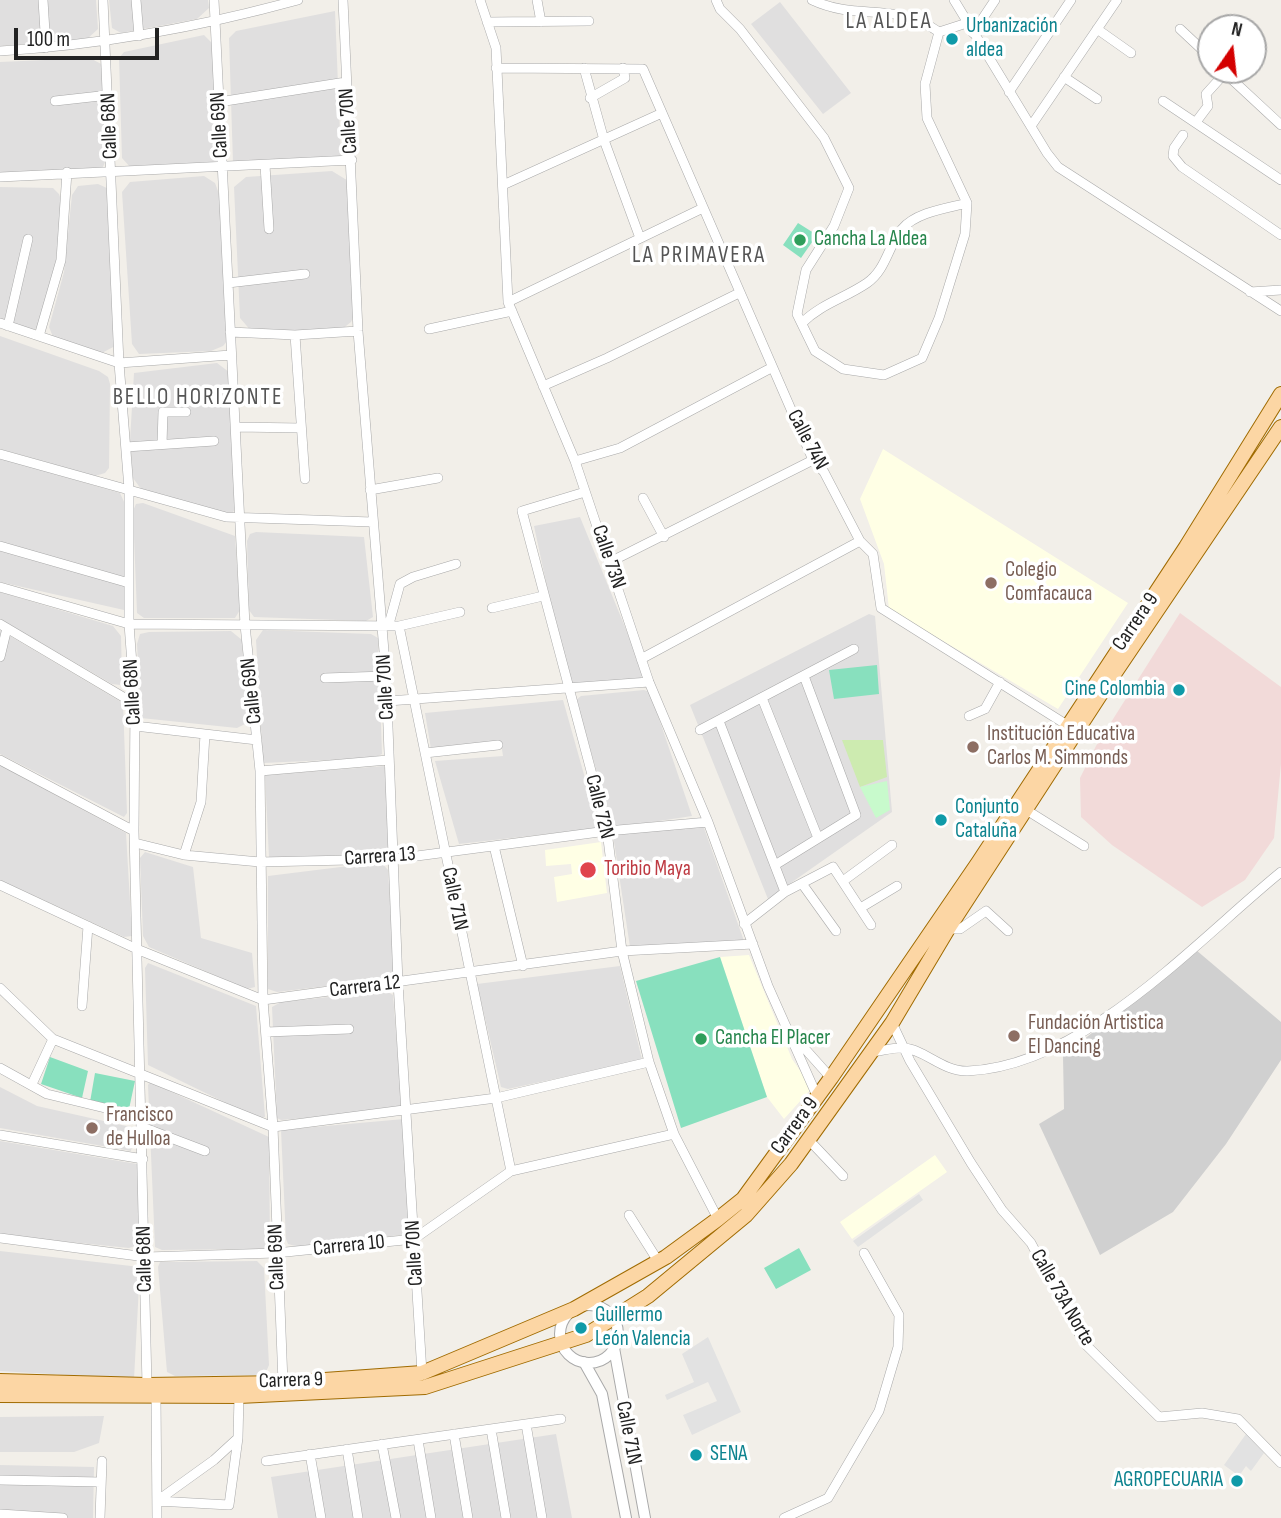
<!DOCTYPE html>
<meta charset="utf-8">
<style>
body{margin:0}
#map{position:relative;width:1281px;height:1518px;overflow:hidden;background:#f2efe9;font-family:"Sofia Sans Condensed",sans-serif}
canvas{display:block}
.north{position:absolute;left:1197px;top:14px;width:70px;height:70px;box-sizing:border-box;background:#fff;border:2px solid #a7a7a7;border-radius:50%;rotate:14deg;font-size:19px;font-weight:700;line-height:28px;text-align:center;color:#222}
.north::after{content:'';display:block;margin:auto;width:24px;height:32px;background:#d40000;clip-path:polygon(50% 0,100% 100%,50% 72%,0 100%)}
.scale{position:absolute;left:14px;top:28px;width:145px;height:32px;box-sizing:border-box;border:4px solid #222;border-top:0;padding-left:9px;font-size:21px;line-height:24px;white-space:nowrap;color:#222;-webkit-text-stroke:5px #fff;paint-order:stroke}
</style>
<div id="map">
<canvas width="1281" height="1518"></canvas>
<div class="north">N</div>
<div class="scale">100 m</div>
</div>
<script>
const ctx = document.querySelector('canvas').getContext('2d');
ctx.lineJoin = 'round';
function fillPath(path, color) { ctx.fillStyle = color; ctx.fill(path, 'evenodd'); }
function trace(path, color, width, dash) { ctx.strokeStyle = color; ctx.lineWidth = width; ctx.lineCap = dash ? 'butt' : 'round'; ctx.setLineDash(dash || []); ctx.stroke(path); }
function write(font, color, halo, rows, align = 'center') {
  ctx.font = font + ' "Sofia Sans Condensed",sans-serif'; ctx.lineWidth = 7; ctx.setLineDash([]); ctx.textBaseline = 'middle'; ctx.strokeStyle = halo; ctx.fillStyle = color; for (const [text, x, y, turn = 0] of rows) {
    ctx.save(); ctx.translate(x, y); ctx.rotate((+turn || 0) * Math.PI / 180); ctx.textAlign = isNaN(turn) ? turn : align; if (halo) ctx.strokeText(text, 0, 0); ctx.fillText(text, 0, 0); ctx.restore();
  }
}
fillPath(new Path2D(`
 M 0,0 L 96,0 L 98,29 L 86,40 L 0,46 Z
 M 109,0 L 208,0 L 209,8 L 197,19 L 121,33 L 112,28 Z
 M 780,2 L 851,93 L 823,114 L 751,24 Z
 M 335,11 L 341,158 L 233,163 L 229,38 L 236,31 Z
 M 204,35 L 214,45 L 222,154 L 217,162 L 130,167 L 122,158 L 119,58 L 124,52 Z
 M 90,58 L 103,65 L 106,160 L 102,169 L 0,175 L 0,62 Z
 M 332,171 L 350,182 L 356,311 L 351,322 L 341,330 L 252,332 L 240,318 L 234,187 L 246,177 Z
 M 204,176 L 215,183 L 219,194 L 230,338 L 223,346 L 211,351 L 139,354 L 132,344 L 122,192 L 130,182 Z
 M 98,184 L 109,189 L 115,346 L 100,354 L 53,337 L 49,327 L 64,272 L 72,195 L 78,186 Z
 M 0,187 L 53,188 L 59,194 L 62,203 L 55,270 L 39,327 L 33,330 L 0,320 Z
 M 0,336 L 99,371 L 108,377 L 110,384 L 109,468 L 105,473 L 95,476 L 0,449 Z
 M 217,363 L 229,372 L 235,509 L 231,515 L 141,489 L 133,478 L 130,440 L 134,373 Z
 M 0,458 L 120,493 L 125,504 L 124,610 L 0,582 Z
 M 143,503 L 235,536 L 240,610 L 235,618 L 144,618 L 137,613 L 133,511 L 136,504 Z
 M 580,517 L 643,671 L 641,679 L 572,685 L 567,680 L 534,526 Z
 M 256,532 L 364,537 L 373,617 L 366,621 L 254,617 L 249,610 L 247,541 L 250,534 Z
 M 0,592 L 113,626 L 121,636 L 122,679 L 120,685 L 112,684 L 0,619 Z
 M 869,614 L 875,616 L 892,812 L 768,899 L 690,705 Z
 M 0,630 L 123,703 L 127,813 L 124,817 L 0,754 Z
 M 263,630 L 371,634 L 378,638 L 382,754 L 374,758 L 263,763 L 256,640 Z
 M 231,631 L 242,640 L 247,716 L 245,724 L 237,728 L 141,718 L 137,644 L 140,634 L 149,632 Z
 M 644,690 L 650,692 L 692,816 L 613,828 L 576,700 L 581,696 Z
 M 563,700 L 599,828 L 459,844 L 435,761 L 503,756 L 501,743 L 431,749 L 425,713 Z
 M 0,765 L 126,833 L 132,936 L 124,937 L 0,880 Z
 M 384,766 L 387,772 L 389,854 L 269,858 L 265,775 Z
 M 703,825 L 744,941 L 630,947 L 613,835 Z
 M 145,852 L 193,867 L 201,938 L 252,953 L 255,987 L 247,989 L 149,947 L 143,936 L 140,858 Z
 M 381,862 L 388,870 L 395,978 L 277,992 L 268,989 L 268,876 Z
 M 148,963 L 256,1006 L 265,1117 L 257,1118 L 148,1065 L 145,968 Z
 M 620,966 L 642,1060 L 508,1089 L 501,1087 L 477,984 Z
 M 386,991 L 393,995 L 402,1107 L 395,1111 L 281,1120 L 277,1118 L 272,1007 L 281,1002 Z
 M 150,1082 L 269,1137 L 270,1246 L 264,1249 L 162,1250 L 155,1247 L 148,1085 Z
 M 0,1087 L 37,1106 L 135,1128 L 131,1151 L 0,1128 Z
 M 404,1119 L 409,1234 L 299,1247 L 288,1244 L 286,1239 L 281,1130 Z
 M 0,1141 L 137,1164 L 141,1169 L 141,1240 L 138,1245 L 129,1248 L 0,1235 Z
 M 0,1251 L 140,1267 L 134,1379 L 0,1371 Z
 M 257,1261 L 264,1268 L 269,1365 L 266,1372 L 259,1375 L 175,1376 L 167,1372 L 158,1267 L 160,1262 Z
 M 104,1416 L 99,1443 L 74,1452 L 0,1452 L 0,1417 Z
 M 556,1434 L 572,1518 L 278,1518 L 271,1477 Z
 M 0,1465 L 94,1467 L 93,1518 L 0,1518 Z`), '#e0dfdf');
fillPath(new Path2D(`
 M 1180,613 L 1281,687 L 1281,764 L 1274,838 L 1245,880 L 1202,907 L 1112,845 L 1081,817 L 1080,778 L 1096,746 Z`), '#f2dad9');
fillPath(new Path2D(`
 M 883,449 L 1128,603 L 1058,709 L 889,609 L 884,564 L 860,499 Z
 M 601,842 L 607,893 L 557,902 L 554,877 L 572,874 L 571,864 L 546,866 L 545,850 Z
 M 749,955 L 792,1059 L 812,1088 L 784,1119 L 767,1097 L 720,957 Z
 M 935,1155 L 947,1172 L 852,1239 L 840,1222 Z`), '#ffffe5');
fillPath(new Path2D(`
 M 1196,950 L 1281,1022 L 1281,1060 L 1226,1144 L 1173,1212 L 1100,1255 L 1039,1124 L 1064,1109 L 1063,1056 Z`), '#d0d0d0');
fillPath(new Path2D(`
 M 842,740 L 883,740 L 887,777 L 860,787 Z`), '#cdebb0');
fillPath(new Path2D(`
 M 887,781 L 890,810 L 876,818 L 860,787 Z`), '#c8facc');
fillPath(new Path2D(`
 M 798,223 L 817,235 L 801,258 L 783,245 Z
 M 877,665 L 879,694 L 834,699 L 829,670 Z
 M 720,957 L 767,1097 L 681,1128 L 636,981 Z
 M 50,1057 L 88,1071 L 82,1098 L 41,1084 Z
 M 95,1073 L 135,1081 L 129,1109 L 90,1102 Z
 M 799,1248 L 811,1270 L 776,1289 L 764,1268 Z`), '#88e0be');
fillPath(new Path2D(`
 M 919,1194 L 923,1200 L 858,1247 L 853,1241 Z
 M 708,1337 L 741,1412 L 692,1435 L 683,1415 L 717,1401 L 708,1382 L 667,1400 L 665,1395 L 694,1382 L 682,1354 Z
 M 1246,1434 L 1264,1453 L 1251,1471 L 1246,1466 L 1239,1476 L 1224,1465 Z`), '#e2e2e2');
const minor = new Path2D(`
 M 43,0 L 46,48
 M 103,0 L 119,363 L 129,489 L 129,624 L 135,704 L 134,831 L 147,1385
 M 136,0 L 139,36
 M 214,0 L 245,625 L 260,771 L 263,1000 L 273,1127 L 283,1383
 M 343,0 L 358,331 L 386,676 L 398,983 L 422,1373
 M 480,0 L 496,48 L 508,302 L 575,461 L 649,682 L 708,822 L 768,986 L 817,1096
 M 537,0 L 541,22
 M 716,0 L 720,9 L 740,29 L 824,138 L 849,188 L 834,226 L 806,270 L 797,314 L 815,351 L 843,369 L 884,375 L 922,358 L 939,318 L 965,234 L 967,203 L 927,118 L 925,84 L 939,32
 M 812,0 C 859,22 894,0 939,32 L 967,23
 M 954,0 L 1047,153 L 1058,167 L 1281,311
 M 487,22 L 589,21
 M 1097,29 L 1131,53
 M 1180,29 L 1211,58
 M 973,33 L 995,0
 M 0,51 C 102,45 200,27 298,0
 M 496,68 L 643,69 L 813,460 L 824,472 L 860,541 L 873,554 L 881,608 L 1067,725
 M 584,68 L 604,140 L 640,238
 M 1225,73 L 1281,125
 M 1064,77 L 1097,99
 M 1009,92 L 1071,0
 M 590,98 L 625,78 L 623,68
 M 55,101 L 109,95
 M 1163,101 L 1281,180
 M 219,102 L 346,82
 M 1196,122 L 1208,106 L 1206,94 L 1225,73 L 1223,71
 M 1031,126 L 1117,0
 M 1183,135 L 1174,148 L 1173,156 L 1182,167 L 1281,235
 M 265,165 L 269,229
 M 0,177 L 352,160
 M 503,185 L 662,113
 M 228,283 L 305,274
 M 1250,292 L 1281,290
 M 508,302 L 703,208
 M 0,323 L 119,363 L 231,355
 M 802,323 C 821,304 845,298 867,283 C 886,270 888,246 902,229 C 916,212 948,208 967,203
 M 8,326 L 28,239
 M 429,329 L 512,311
 M 230,332 L 295,335 L 358,331
 M 295,335 L 305,479
 M 39,336 L 61,260 L 67,172
 M 543,386 L 607,358 L 739,293
 M 236,427 L 301,428
 M 162,444 L 163,412 L 186,412
 M 126,447 L 214,441
 M 0,454 L 226,517 L 372,522
 M 575,461 L 620,448 L 771,368
 M 370,490 L 438,478
 M 585,492 L 522,511 L 607,831 L 622,951 L 649,1062 L 674,1134 L 718,1219
 M 643,498 L 664,537
 M 0,546 L 129,583
 M 610,562 L 813,460
 M 0,587 L 129,624 L 399,626 L 460,612
 M 492,608 L 543,596
 M 0,624 L 135,704
 M 389,624 L 400,584 L 413,577 L 456,564
 M 399,626 L 511,1171
 M 0,657 L 7,628
 M 641,659 L 860,541
 M 325,678 L 386,676
 M 762,698 L 818,838
 M 388,701 L 649,682
 M 969,716 L 985,709 L 1000,682
 M 719,721 L 785,892
 M 135,726 L 257,740
 M 700,730 L 854,649
 M 425,753 L 498,745
 M 0,760 L 134,831
 M 260,771 L 388,760
 M 1028,811 L 1084,846
 M 135,843 L 184,855 L 260,862 L 394,859 L 607,831 L 708,822
 M 494,846 L 523,966
 M 184,855 L 201,802 L 205,734
 M 775,865 L 856,815 L 804,676
 M 843,881 L 892,845
 M 0,885 L 139,950 L 263,1000 L 622,951 L 753,944
 M 803,885 L 836,931
 M 862,907 L 897,886
 M 744,924 L 785,892 L 833,867 L 871,925
 M 948,929 L 960,929 L 986,911 L 1008,931
 M 0,988 L 53,1039 L 273,1127 L 496,1098 L 649,1062
 M 82,1006 L 88,926
 M 892,1023 L 910,1061 L 971,1163 L 1002,1210 L 1031,1243 L 1084,1343 L 1159,1417 L 1202,1413 L 1238,1419 L 1281,1463
 M 266,1032 L 349,1029
 M 798,1041 L 831,1078
 M 872,1052 C 882,1051 894,1047 904,1048 C 924,1049 943,1072 968,1071 C 1084,1066 1195,942 1281,872
 M 0,1068 L 47,1094 L 142,1117
 M 32,1084 L 53,1039
 M 142,1127 L 205,1151
 M 0,1135 L 143,1159
 M 808,1139 L 843,1176
 M 629,1215 L 658,1261
 M 0,1238 L 146,1257 L 276,1253 L 414,1239 L 511,1171 L 674,1134
 M 156,1396 L 157,1518
 M 526,1424 L 542,1518
 M 491,1429 L 506,1518
 M 454,1434 L 468,1518
 M 418,1440 L 431,1518
 M 382,1444 L 396,1518
 M 347,1449 L 358,1518
 M 310,1454 L 321,1518
 M 266,1461 L 561,1419
 M 0,1480 L 101,1482
 M 157,1501 L 229,1505 L 238,1438 L 239,1396
 M 157,1501 L 214,1460 L 238,1438
 M 0,1514 L 63,1518
 M 100,1518 L 102,1461
 M 784,1518 L 828,1498 L 879,1411 L 898,1347 L 899,1315 L 864,1253`);
const tertiary = new Path2D(`
 M560 1334a29 29 0 1 1 58 0a29 29 0 1 1-58 0Z
 M 614,1348 L 645,1518
 M 584,1362 L 602,1394 L 626,1518`);
const primary = new Path2D(`
 M 0,1381 L 147,1385 L 283,1383 L 422,1373 L 574,1309 L 666,1257 L 718,1219 L 743,1199 L 831,1078 L 978,863 L 1186,547 L 1281,394
 M 0,1395 L 239,1396 L 425,1387 L 586,1335 L 648,1296 L 746,1215 L 791,1164 L 892,1023 L 948,929 L 1104,689 L 1281,427`);
trace(minor, '#a9a9a9', 10);
trace(tertiary, '#a9a9a9', 12);
trace(primary, '#a06b00', 16);
trace(minor, '#fff', 9);
trace(tertiary, '#fff', 10);
trace(primary, '#fcd6a4', 14);
for (const [x, y, r, color] of [
 [952,39,7,"#0f9aa8"],
 [800,240,7,"#2e9e5b"],
 [991,583,7,"#8d6e63"],
 [1179,690,7,"#0f9aa8"],
 [973,747,7,"#8d6e63"],
 [941,820,7,"#0f9aa8"],
 [588,870,9,"#e0444e"],
 [1014,1036,7,"#8d6e63"],
 [701,1039,7,"#2e9e5b"],
 [92,1128,7,"#8d6e63"],
 [581,1328,7,"#0f9aa8"],
 [696,1455,7,"#0f9aa8"],
 [1237,1481,7,"#0f9aa8"]
]) { const dot = new Path2D(); dot.arc(x, y, r, 0, 2 * Math.PI); ctx.fillStyle = color; ctx.fill(dot); trace(dot, '#fff', 2.5); }
write('21px', '#0d838f', '#fff', [
 ["Urbanización",966,27],
 ["aldea",966,51],
 ["Cine Colombia",1165,690,"right"],
 ["Conjunto",955,808],
 ["Cataluña",955,832],
 ["Guillermo",595,1316],
 ["León Valencia",595,1340],
 ["SENA",710,1455],
 ["AGROPECUARIA",1223,1481,"right"]
], 'left');
write('21px', '#222', '#fff', [
 ["Calle 70N",349,121,-94],
 ["Calle 69N",220,125,-93],
 ["Calle 68N",110,126,-92],
 ["Calle 74N",807,440,62],
 ["Calle 73N",608,557,71],
 ["Carrera 9",1136,622,-56],
 ["Calle 70N",386,687,-93],
 ["Calle 69N",252,691,-96],
 ["Calle 68N",133,692,-93],
 ["Calle 72N",599,807,76],
 ["Carrera 13",380,857,-4],
 ["Calle 71N",454,899,78],
 ["Carrera 12",365,987,-7],
 ["Carrera 9",795,1126,-54],
 ["Carrera 10",349,1246,-6],
 ["Calle 70N",415,1253,-93],
 ["Calle 69N",277,1257,-92],
 ["Calle 68N",145,1259,-91],
 ["Calle 73A Norte",1062,1298,60],
 ["Carrera 9",291,1381,-2],
 ["Calle 71N",628,1433,79]
]);
write('21px', '#27864d', '#fff', [
 ["Cancha La Aldea",814,240],
 ["Cancha El Placer",715,1039]
], 'left');
write('21px', '#785e54', '#fff', [
 ["Colegio",1005,571],
 ["Comfacauca",1005,595],
 ["Institución Educativa",987,735],
 ["Carlos M. Simmonds",987,759],
 ["Fundación Artistica",1028,1024],
 ["El Dancing",1028,1048],
 ["Francisco",106,1116],
 ["de Hulloa",106,1140]
], 'left');
write('21px', '#be3a42', '#fff', [
 ["Toribio Maya",604,870]
], 'left');
ctx.letterSpacing = '2px';
write('23px', '#555', '#fff', [
 ["LA ALDEA",889,22],
 ["LA PRIMAVERA",699,256],
 ["BELLO HORIZONTE",198,398]
]);
ctx.letterSpacing = '0px';
</script>
